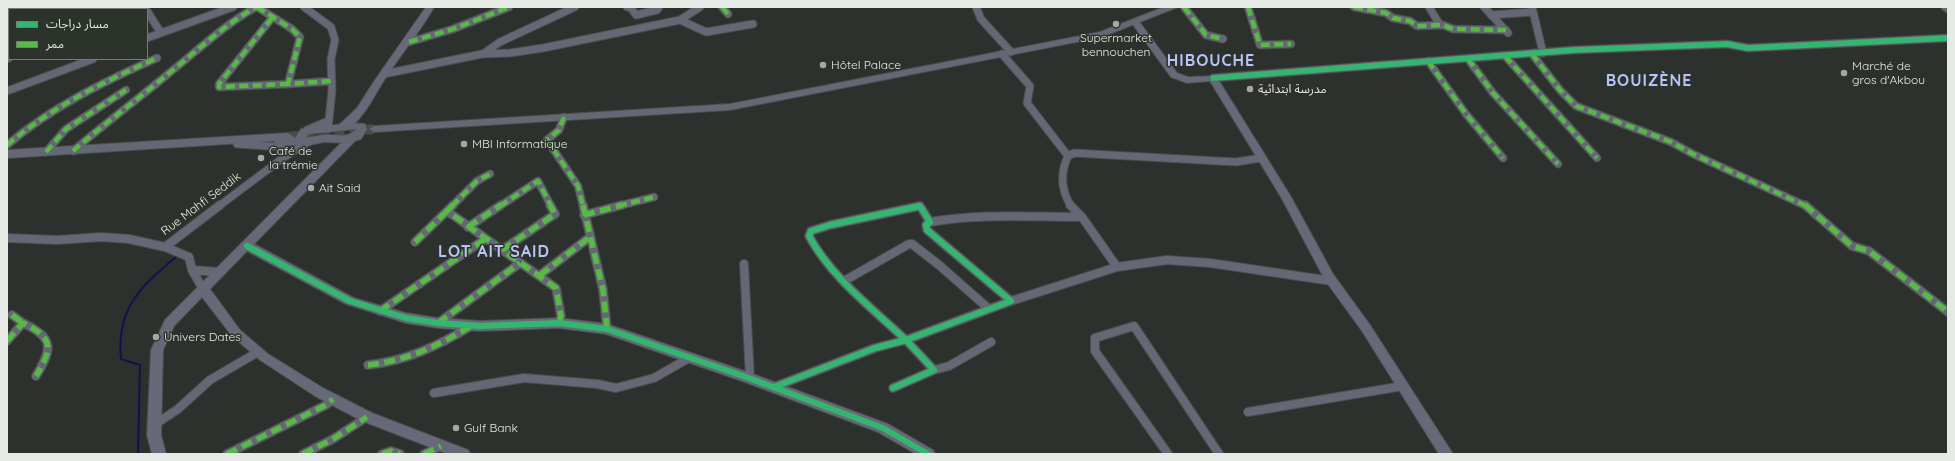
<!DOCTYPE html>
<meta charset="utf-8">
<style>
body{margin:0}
#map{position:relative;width:1955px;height:461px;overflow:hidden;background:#2d312d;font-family:Quicksand,"Noto Sans Arabic",sans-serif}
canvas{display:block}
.frame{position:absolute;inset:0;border:8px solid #e5eae5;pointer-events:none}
.legend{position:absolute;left:8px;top:8px;width:140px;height:52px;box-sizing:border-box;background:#2c332b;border:1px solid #767c75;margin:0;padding:5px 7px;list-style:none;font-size:12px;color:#e5eae5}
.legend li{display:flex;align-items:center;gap:8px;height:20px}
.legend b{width:20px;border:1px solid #767c75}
</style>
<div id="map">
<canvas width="1955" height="461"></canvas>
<div class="frame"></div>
<ul class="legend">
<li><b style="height:5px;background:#33b770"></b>مسار دراجات</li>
<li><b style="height:5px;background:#58b947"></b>ممر</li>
</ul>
</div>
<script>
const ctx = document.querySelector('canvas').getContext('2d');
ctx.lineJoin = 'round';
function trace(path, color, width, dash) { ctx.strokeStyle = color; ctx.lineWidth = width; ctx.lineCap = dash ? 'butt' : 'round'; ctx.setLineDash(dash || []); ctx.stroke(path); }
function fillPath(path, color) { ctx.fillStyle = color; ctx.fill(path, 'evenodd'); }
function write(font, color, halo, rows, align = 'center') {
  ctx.font = font + ' Quicksand,"Noto Sans Arabic",sans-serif'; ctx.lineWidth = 3; ctx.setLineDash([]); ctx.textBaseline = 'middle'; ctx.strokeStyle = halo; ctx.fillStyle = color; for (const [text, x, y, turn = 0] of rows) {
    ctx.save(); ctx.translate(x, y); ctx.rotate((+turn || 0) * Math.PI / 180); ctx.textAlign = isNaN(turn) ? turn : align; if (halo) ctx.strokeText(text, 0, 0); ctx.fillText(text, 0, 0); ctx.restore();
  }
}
trace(new Path2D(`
 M 138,454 L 140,365 L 121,359 C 116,309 140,287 176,257`), '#170f4d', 2);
trace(new Path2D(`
 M 288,137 L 374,129`), '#494d49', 10, [10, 5.5]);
const streetFar1 = new Path2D(`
 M 71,7 L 71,9
 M 257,7 L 292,29 L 300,37 L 288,84 L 332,81
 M 304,7 L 331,27 L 335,40 L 331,59 L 332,91 L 328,129
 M 627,7 L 631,8 L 636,15 L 657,10 L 659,7
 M 722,7 L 728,14
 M 976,7 L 981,19 L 1011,52
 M 1184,7 L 1206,35 L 1223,39
 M 1248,7 L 1260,45 L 1291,44
 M 1354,7 L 1386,13 L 1393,18 L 1410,21 L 1417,26 L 1443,25 L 1453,29 L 1506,30
 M 1429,7 L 1440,25
 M 1484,7 L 1508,33
 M 1532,7 L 1543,53
 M 1945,7 L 1948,9
 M 48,9 L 53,7
 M 147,11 L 161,33
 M 1491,15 L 1533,12
 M 272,18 L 219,84 L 219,87 L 288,84
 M 680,20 L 706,32 L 753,24
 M 7,26 L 9,25
 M 147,38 L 233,7
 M 409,42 L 453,29 L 509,7
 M 483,54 L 500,42 L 575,7
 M 1002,54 L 1030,86 L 1027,103 L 1068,156 C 1060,173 1061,190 1071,206
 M 1532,54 L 1560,90 L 1576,106 L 1671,142 L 1693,154 L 1806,206
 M 1505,56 L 1597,158
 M 7,59 L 9,58
 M 1468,59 L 1493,93 L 1558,164
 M 1428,61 L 1466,114 L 1503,158
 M 384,74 L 482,54 L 510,53 L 543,48 L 680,20 L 700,7
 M 1213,78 L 1574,50 L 1727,44 L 1748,48 L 1948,38
 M 7,91 L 93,59
 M 564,117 L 559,130 L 547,140 L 578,186 L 583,206
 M 307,130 L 328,121
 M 237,144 L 281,147 L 284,150 L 283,158
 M 7,145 C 52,107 103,82 157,58
 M 73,151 C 104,124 137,100 168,74 C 197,51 224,25 256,7
 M 46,152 L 66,129 L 126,90
 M 1068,156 L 1074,153 L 1236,162 L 1261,158
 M 219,206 L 283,158 L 310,141
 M 452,206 L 477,181 L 490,174
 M 500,206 L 538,181 L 551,206
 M 618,206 L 654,197`);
const street = new Path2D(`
 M 453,205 L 447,211 L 556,288 L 561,316 L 559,323
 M 583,205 L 603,290 L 607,329
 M 1070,205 L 1082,217
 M 1805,205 L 1852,246 L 1869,251 L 1948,312
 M 920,206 L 930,222 L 926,225 L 927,230 L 1011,301 L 906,340 C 872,308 831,277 809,236 L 811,231 L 830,225 Z
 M 584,215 L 622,205
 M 930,222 C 981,213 1031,217 1082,217 L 1117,267
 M 468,227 L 501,205
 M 7,238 L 57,240 L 101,237 L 129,239 L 165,247 L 220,205
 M 415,242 L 447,211
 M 165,247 L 189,257 L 192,270 L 203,289
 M 502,250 L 555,214 L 550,205
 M 744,264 L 750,378
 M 192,270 L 219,272
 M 540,275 L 590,237
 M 844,281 L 909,244 L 912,244 L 939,265 L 989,309
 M 1011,301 L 1117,267 L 1167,260 L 1210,263 L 1332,281
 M 380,311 L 485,239
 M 12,315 L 23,323
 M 438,323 L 520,263
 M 7,341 L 23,323 C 54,338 53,348 36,376
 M 368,365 C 406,361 438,346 471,326
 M 934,370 L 949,366 L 991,342
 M 774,387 L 875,348 L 906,340
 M 893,388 L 934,370 L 906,340
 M 434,393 L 524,378 L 597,384 L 616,388 L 654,378 L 689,358
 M 1248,412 L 1403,386
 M 154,425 L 178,409 L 210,380 L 258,352
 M 227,454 L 326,405 L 333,399
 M 303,454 L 333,439 L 367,417
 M 382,454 L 391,451 L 400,454
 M 424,454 L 441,446
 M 1168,454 L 1095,351 L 1095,338 L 1134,326 L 1219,454`);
const secondary = new Path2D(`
 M 426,7 L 434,7 C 420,32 401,54 385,79 C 376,92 369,108 358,120 C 353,125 347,131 339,129 L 338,127 L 339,125 L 357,108 L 375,80 Z
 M 1135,19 L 1138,20 L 1177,73 L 1188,77 L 1216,76 L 1291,197 L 1333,274 L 1370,325 L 1453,454 L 1439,454 L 1362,331 L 1325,280 L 1281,197 L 1210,81 L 1187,83 L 1171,77 L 1131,22 Z
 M 352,135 L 357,138 L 356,140 L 254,244 L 354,298 L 406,313 L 438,318 L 480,321 L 559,318 L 607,324 L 750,373 L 888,424 L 933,450 L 935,454 L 916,454 L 878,432 L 742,381 L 606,334 L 559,328 L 480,331 L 438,328 L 406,323 L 346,304 L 247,251 L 210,289 L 240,330 L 268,354 L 323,388 L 372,413 L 468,450 L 470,454 L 448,454 L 362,421 L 315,396 L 260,360 L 232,336 L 202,297 L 174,326 L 163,350 L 161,435 L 166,454 L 152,454 L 147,435 L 151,350 L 165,320 L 348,136 Z`);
const primary = new Path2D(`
 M 1164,7 L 1178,7 L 1102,37 L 730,110 L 374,132 L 369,129 L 374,126 L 730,104 L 1100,32 Z
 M 351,123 L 365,124 L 367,129 L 361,139 L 348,143 L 324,142 L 310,145 L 279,146 L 275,145 L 274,141 L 7,158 L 7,150 L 288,133 L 295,138 L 301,129 ZM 356,129 C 349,139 336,134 325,135 C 319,135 312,137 306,138 L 309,134 Z`);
trace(streetFar1, '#4b4e4b', 9);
trace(street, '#4b4e4b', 10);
trace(secondary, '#4b4e4b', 2);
trace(primary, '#4b4e4b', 2);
trace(streetFar1, '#656775', 7);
trace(street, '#656775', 8);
fillPath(secondary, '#676978');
fillPath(primary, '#646875');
trace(new Path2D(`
 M 257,7 L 292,29 L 300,37 L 288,84 L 332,81
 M 722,7 L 728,14
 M 1184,7 L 1206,35 L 1223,39
 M 1248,7 L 1260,45 L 1291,44
 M 1354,7 L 1386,13 L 1393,18 L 1410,21 L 1417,26 L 1443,25 L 1453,29 L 1506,30
 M 272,18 L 219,84 L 219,87 L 288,84
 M 409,42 L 453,29 L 509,7
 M 1532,54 L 1560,90 L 1576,106 L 1671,142 L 1693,154 L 1806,206
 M 1505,56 L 1597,158
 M 1468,59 L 1493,93 L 1558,164
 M 1428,61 L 1466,114 L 1503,158
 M 564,117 L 559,130 L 547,140 L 578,186 L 583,206
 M 7,145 C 52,107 103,82 157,58
 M 73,151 C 104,124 137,100 168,74 C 197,51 224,25 256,7
 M 46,152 L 66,129 L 126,90
 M 452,206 L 477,181 L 490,174
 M 500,206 L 538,181 L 551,206
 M 618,206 L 654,197`), '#58b947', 4.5, [9, 4.5]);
trace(new Path2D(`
 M 453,205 L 447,211 L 556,288 L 561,316 L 559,323
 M 583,205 L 603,290 L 607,329
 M 1805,205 L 1852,246 L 1869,251 L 1948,312
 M 584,215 L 622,205
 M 468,227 L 501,205
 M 415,242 L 447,211
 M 502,250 L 555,214 L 550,205
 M 540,275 L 590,237
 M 380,311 L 485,239
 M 12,315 L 23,323
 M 438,323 L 520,263
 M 7,341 L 23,323 C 54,338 53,348 36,376
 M 368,365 C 406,361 438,346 471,326
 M 227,454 L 326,405 L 333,399
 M 303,454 L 333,439 L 367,417
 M 382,454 L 391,451 L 400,454
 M 424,454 L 441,446`), '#58b947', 5.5, [11, 5.5]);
trace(new Path2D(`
 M 1213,78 L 1574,50 L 1727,44 L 1748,48 L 1948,38`), '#33b770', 5.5);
trace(new Path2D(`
 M 920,206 L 930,222 L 926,225 L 927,230 L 1011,301 L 906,340 C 872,308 831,277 809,236 L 811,231 L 830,225 Z
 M 247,246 L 350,301 L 406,318 L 438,323 L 480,326 L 559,323 L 607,329 L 746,377 L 883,428 L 928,454
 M 774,387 L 875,348 L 906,340
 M 893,388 L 934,370 L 906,340`), '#33b770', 6);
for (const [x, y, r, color] of [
 [1116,24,4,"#a5a9a5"],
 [823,65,4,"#a5a9a5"],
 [1844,73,4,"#a5a9a5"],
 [1250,89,4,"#a5a9a5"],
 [464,144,4,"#a5a9a5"],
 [261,158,4,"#a5a9a5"],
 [311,188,4,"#a5a9a5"],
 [156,337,4,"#a5a9a5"],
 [456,428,4,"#a5a9a5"]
]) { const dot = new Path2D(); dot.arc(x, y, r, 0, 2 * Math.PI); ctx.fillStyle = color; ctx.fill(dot); trace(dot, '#2c332b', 1.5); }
write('12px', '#e5eae5', '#2c332b', [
 ["Supermarket",1116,38,"center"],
 ["bennouchen",1116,52,"center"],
 ["Hôtel Palace",831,65],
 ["Marché de",1852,66],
 ["gros d'Akbou",1852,80],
 ["مدرسة ابتدائية",1258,89],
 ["MBI Informatique",472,144],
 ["Café de",269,151],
 ["la trémie",269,165],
 ["Ait Said",319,188],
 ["Univers Dates",164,337],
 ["Gulf Bank",464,428]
], 'left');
write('12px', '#e5eae5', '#2c332b', [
 ["Rue Mahfi Seddik",201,204,-37]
]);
ctx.letterSpacing = '1px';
write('bold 16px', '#bac2fa', '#2c332b', [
 ["HIBOUCHE",1211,61],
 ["BOUIZÈNE",1649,81],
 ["LOT AIT SAID",494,252]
]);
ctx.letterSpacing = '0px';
</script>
